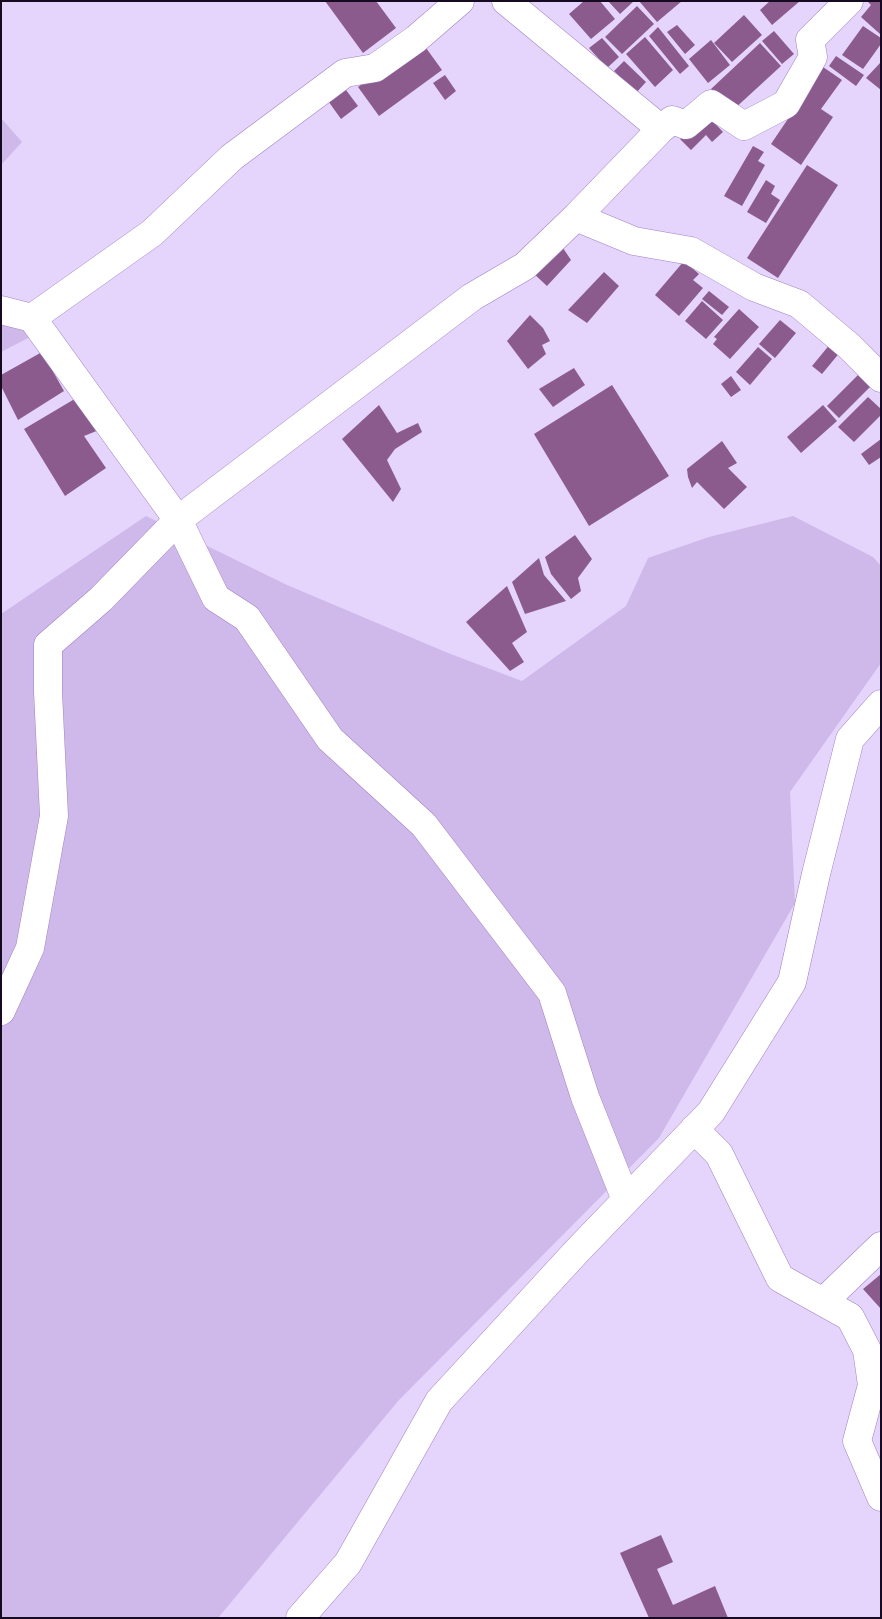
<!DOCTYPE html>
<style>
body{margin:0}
#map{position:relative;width:882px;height:1619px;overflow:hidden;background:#e5d4fc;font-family:"Source Sans 3",sans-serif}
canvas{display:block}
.frame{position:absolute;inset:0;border:2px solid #150a21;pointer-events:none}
</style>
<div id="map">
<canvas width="882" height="1619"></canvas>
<div class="frame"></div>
</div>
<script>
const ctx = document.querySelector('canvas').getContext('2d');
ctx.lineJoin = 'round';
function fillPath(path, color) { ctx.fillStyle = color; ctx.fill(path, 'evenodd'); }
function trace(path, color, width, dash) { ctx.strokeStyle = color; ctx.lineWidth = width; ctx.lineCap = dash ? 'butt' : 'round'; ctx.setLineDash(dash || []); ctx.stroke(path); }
fillPath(new Path2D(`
 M 1,118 L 22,142 L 1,165 Z
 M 1,303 L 32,336 L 1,352 Z
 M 146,516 L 287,585 L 448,653 L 522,681 L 626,606 L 648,558 L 709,537 L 793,516 L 873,557 L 881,566 L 881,663 L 790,792 L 795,903 L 659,1138 L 399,1400 L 218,1618 L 1,1618 L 1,614 Z`), '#cfb9eb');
fillPath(new Path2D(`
 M 325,1 L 376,1 L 396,28 L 363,53 Z
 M 584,1 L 600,1 L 615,19 L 591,39 L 569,14 Z
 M 608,1 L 634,1 L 620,14 Z
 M 639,1 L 682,1 L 657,22 Z
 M 770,1 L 800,1 L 772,25 L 760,10 Z
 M 867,1 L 881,1 L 880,34 L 861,17 L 871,5 Z
 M 637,6 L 654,24 L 622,54 L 605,37 Z
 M 744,15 L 762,35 L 732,62 L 714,43 Z
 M 677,25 L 695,45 L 685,54 L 667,32 Z
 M 863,26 L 881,38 L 881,44 L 863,69 L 842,55 Z
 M 658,27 L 689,66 L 680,74 L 649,36 Z
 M 774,31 L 794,54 L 782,64 L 762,41 Z
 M 645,37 L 673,70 L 655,87 L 626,54 Z
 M 602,38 L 619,57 L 607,68 L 589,48 Z
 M 711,40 L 730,65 L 708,83 L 689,59 Z
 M 421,41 L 442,70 L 379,116 L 358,87 Z
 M 760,43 L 781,66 L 732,111 L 711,89 Z
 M 836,56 L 864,75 L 856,86 L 829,66 Z
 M 624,61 L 646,82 L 636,93 L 614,71 Z
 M 880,63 L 881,64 L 881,90 L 866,78 Z
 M 823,67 L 842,80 L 821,109 L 833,117 L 801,165 L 771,144 Z
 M 445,75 L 456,91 L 445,100 L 433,83 Z
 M 348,82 L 351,86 L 346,90 L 358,106 L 341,119 L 326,98 Z
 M 706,114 L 723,132 L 712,142 L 706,135 L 691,150 L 680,139 Z
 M 753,146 L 764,152 L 758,161 L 765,165 L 742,206 L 724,196 Z
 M 807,165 L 838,185 L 778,278 L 747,258 Z
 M 766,180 L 775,186 L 771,194 L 780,200 L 766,223 L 747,212 Z
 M 561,245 L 571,260 L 547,286 L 532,272 Z
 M 684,261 L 699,274 L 693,280 L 703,288 L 679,316 L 655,295 Z
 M 604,272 L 619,286 L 587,323 L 568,310 Z
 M 709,291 L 729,307 L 722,315 L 702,299 Z
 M 702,301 L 723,320 L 706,339 L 685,321 Z
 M 739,309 L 759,327 L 730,359 L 713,344 L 717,339 L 714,337 Z
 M 530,315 L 543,328 L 550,341 L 542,345 L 546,354 L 528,369 L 507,341 Z
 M 780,320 L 796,333 L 775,358 L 759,344 Z
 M 831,343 L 841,351 L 822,374 L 812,366 Z
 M 758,347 L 772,359 L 750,385 L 736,372 Z
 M 42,352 L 64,391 L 18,420 L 1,386 L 1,375 Z
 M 574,368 L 585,385 L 553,407 L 539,389 Z
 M 858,375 L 870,387 L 839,418 L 827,406 Z
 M 731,376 L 741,390 L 731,397 L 721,384 Z
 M 612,385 L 669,476 L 589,526 L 534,434 Z
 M 78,397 L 99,430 L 84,436 L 106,468 L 65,496 L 24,429 Z
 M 868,397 L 881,409 L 881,415 L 854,442 L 838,427 Z
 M 379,405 L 397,433 L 418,423 L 422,432 L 395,449 L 387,460 L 401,489 L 393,502 L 342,439 Z
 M 823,405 L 837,421 L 801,453 L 787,437 Z
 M 881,439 L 881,457 L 869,465 L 861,454 Z
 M 722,441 L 737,463 L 728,468 L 747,487 L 724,509 L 697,482 L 692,488 L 688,477 L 687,469 Z
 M 575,535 L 592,559 L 578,578 L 581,591 L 571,599 L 551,574 L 545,557 Z
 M 539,558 L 544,575 L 566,601 L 525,614 L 512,582 Z
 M 507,586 L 527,632 L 512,643 L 524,662 L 510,671 L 466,622 Z
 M 881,1274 L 881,1309 L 863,1289 Z
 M 661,1535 L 673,1562 L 657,1569 L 673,1605 L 715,1586 L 728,1618 L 649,1618 L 620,1553 Z`), '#8c5b8e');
const minor = new Path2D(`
 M 506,1 L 661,129
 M 576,217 L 634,241 L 691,251 L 754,287 L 799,304 L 849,346 L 881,378
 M 1,310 L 32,318 L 178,520 L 216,598 L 247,618 L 330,739 L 424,825 L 552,993 L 585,1097 L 626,1200
 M 32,318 L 152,233 L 232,157 L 345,73 L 375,68 L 416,39 L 460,1
 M 1,1011 L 30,948 L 54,816 L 48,692 L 48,645 L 101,599 L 178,520 L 472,297 L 525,266 L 576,217 L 661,129 L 672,120 L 686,125 L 711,104 L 744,126 L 786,104 L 813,57 L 810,40 L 849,1
 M 694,1129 L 719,1154 L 780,1278 L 850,1317 L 867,1350 L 872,1385 L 857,1441 L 881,1497
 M 823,1302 L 881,1246
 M 300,1618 L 348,1563 L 439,1401 L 577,1251 L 711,1112 L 792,982 L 816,874 L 850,739 L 881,704`);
trace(minor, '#9f82c0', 29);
trace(minor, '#fff', 28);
</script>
